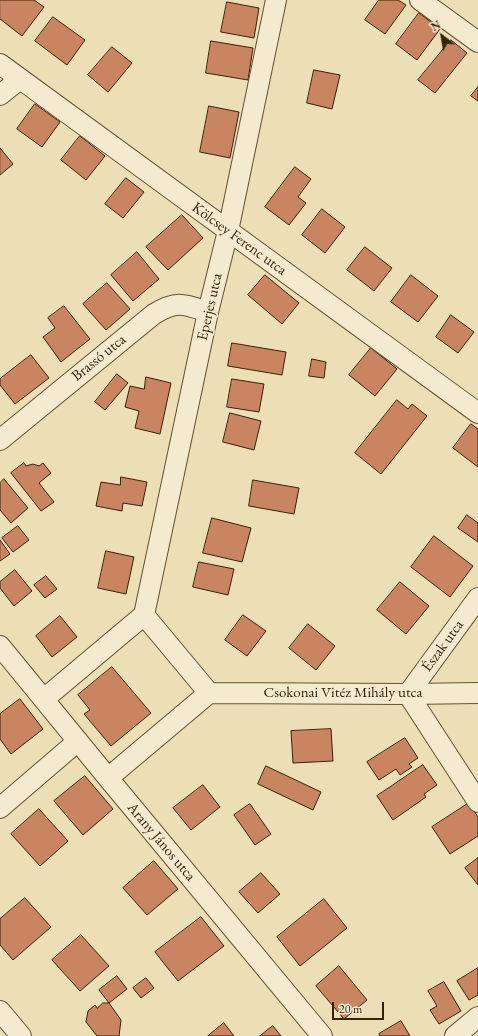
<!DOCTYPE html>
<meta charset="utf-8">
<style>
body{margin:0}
#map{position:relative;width:478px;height:1036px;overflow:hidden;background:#ecdfb5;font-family:"EB Garamond",serif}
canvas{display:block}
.north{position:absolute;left:422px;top:16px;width:40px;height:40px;-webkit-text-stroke:3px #f3eacf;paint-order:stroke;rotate:329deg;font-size:11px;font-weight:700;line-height:16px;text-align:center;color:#372107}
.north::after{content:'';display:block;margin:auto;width:14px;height:18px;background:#372107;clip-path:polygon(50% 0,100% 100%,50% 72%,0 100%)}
.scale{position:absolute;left:332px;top:1002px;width:52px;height:18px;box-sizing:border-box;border:2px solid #372107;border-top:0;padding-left:5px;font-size:12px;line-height:14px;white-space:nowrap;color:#372107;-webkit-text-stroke:3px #f3eacf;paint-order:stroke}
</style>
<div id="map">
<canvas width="478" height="1036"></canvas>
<div class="north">N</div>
<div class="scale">20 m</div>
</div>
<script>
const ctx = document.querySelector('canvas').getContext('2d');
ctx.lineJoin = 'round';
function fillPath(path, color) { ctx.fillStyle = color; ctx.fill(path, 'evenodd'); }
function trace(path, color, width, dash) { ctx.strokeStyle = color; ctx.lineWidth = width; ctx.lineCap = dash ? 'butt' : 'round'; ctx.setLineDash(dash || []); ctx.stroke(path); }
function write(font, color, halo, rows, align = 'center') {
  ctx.font = font + ' "EB Garamond",serif'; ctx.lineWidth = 3.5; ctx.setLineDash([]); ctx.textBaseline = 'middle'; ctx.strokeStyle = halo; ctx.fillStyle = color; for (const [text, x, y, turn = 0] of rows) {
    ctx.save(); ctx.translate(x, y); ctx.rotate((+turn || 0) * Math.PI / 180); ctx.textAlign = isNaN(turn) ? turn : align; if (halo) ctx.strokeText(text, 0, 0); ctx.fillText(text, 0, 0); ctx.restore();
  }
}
const building = new Path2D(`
 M 0,0 L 34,0 L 44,7 L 22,36 L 0,19 Z
 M 379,0 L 398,0 L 406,5 L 385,34 L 365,20 Z
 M 227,2 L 259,8 L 254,38 L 221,32 Z
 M 419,13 L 440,29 L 417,60 L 396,44 Z
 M 53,17 L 85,40 L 67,65 L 35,41 Z
 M 451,40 L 467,53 L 435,93 L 418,80 Z
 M 211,41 L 253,48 L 248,80 L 206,73 Z
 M 112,47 L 132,63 L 108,92 L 88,75 Z
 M 314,70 L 340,75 L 332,109 L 307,103 Z
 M 478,87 L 478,101 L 471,96 Z
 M 35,104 L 60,122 L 42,147 L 17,129 Z
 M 209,106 L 239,112 L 230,158 L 200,152 Z
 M 80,136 L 105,156 L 86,180 L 61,160 Z
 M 0,148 L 13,164 L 0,175 Z
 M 295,167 L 311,179 L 298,197 L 306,203 L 289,225 L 265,207 Z
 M 126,178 L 144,192 L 123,218 L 105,204 Z
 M 322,209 L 345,227 L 325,253 L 302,235 Z
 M 182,215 L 203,238 L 168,270 L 146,247 Z
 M 365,247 L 392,268 L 374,291 L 347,270 Z
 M 137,252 L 159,279 L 133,301 L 111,275 Z
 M 265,275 L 299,303 L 282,324 L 248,295 Z
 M 411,275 L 438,296 L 418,322 L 391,302 Z
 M 107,283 L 130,309 L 106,330 L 83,304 Z
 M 64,306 L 90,339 L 61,362 L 43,337 L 55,328 L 48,318 Z
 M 451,315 L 474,332 L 458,353 L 436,337 Z
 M 232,343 L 286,352 L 282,375 L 228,366 Z
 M 371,348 L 397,369 L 375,396 L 349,375 Z
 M 31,355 L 49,378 L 15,404 L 0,385 L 0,379 Z
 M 312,359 L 326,362 L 324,378 L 309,376 Z
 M 117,374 L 128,383 L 105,410 L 95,402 Z
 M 146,377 L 171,383 L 160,434 L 135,428 L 139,411 L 125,407 L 130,386 L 144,389 Z
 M 232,379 L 264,384 L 259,412 L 227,407 Z
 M 397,400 L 408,409 L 412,404 L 427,416 L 381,474 L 355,453 Z
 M 230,413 L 261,421 L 254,450 L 223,442 Z
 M 471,424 L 478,429 L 478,467 L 453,448 Z
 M 24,463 L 26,466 L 33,464 L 39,466 L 43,463 L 51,473 L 39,483 L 54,502 L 41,511 L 11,473 Z
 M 121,477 L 147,482 L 142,506 L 123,503 L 122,511 L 96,506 L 101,482 L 120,485 Z
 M 4,479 L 28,508 L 11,523 L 0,510 L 0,483 Z
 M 253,480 L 299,488 L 294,514 L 249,506 Z
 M 467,515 L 478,523 L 478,542 L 458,528 Z
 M 212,518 L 251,528 L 242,562 L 203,553 Z
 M 18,526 L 29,540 L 13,552 L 2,538 Z
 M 434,536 L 473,566 L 450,597 L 411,567 Z
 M 0,540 L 10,554 L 0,561 Z
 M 106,551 L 134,557 L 126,594 L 98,588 Z
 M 199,562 L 234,569 L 228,595 L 193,587 Z
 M 15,570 L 32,591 L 14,606 L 0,588 L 0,582 Z
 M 46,576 L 57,589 L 45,598 L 34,585 Z
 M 400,582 L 429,606 L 406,634 L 377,610 Z
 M 243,615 L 266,631 L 247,656 L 225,640 Z
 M 60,616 L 77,637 L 52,657 L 36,636 Z
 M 308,624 L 335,646 L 316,670 L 289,648 Z
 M 112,667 L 151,713 L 111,746 L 84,714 L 90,710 L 78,695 Z
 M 20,699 L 43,729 L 11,754 L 0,739 L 0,714 Z
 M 331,729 L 333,761 L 293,763 L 291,731 Z
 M 405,738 L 418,758 L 409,764 L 412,767 L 400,775 L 396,769 L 379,780 L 367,762 Z
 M 423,765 L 437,785 L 424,794 L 426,797 L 393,820 L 377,796 Z
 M 266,766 L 321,792 L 313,810 L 258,784 Z
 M 85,776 L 113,809 L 83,835 L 54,801 Z
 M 203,785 L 220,807 L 191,830 L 173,808 Z
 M 469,803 L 478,817 L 478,836 L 450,854 L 432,827 Z
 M 250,804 L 271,834 L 255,845 L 234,815 Z
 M 39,809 L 68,841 L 40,866 L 11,834 Z
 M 478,858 L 478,885 L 465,868 Z
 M 154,861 L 178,889 L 147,915 L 123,888 Z
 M 261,873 L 280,894 L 258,913 L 239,892 Z
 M 25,898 L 51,927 L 13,960 L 0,945 L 0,919 Z
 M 324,899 L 347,928 L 300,966 L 277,937 Z
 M 201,917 L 224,946 L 178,981 L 155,952 Z
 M 81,935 L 109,966 L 80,991 L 52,960 Z
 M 339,966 L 367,1000 L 344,1019 L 316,986 Z
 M 478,968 L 478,995 L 469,1000 L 457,981 Z
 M 117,976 L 127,989 L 109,1003 L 99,990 Z
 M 146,978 L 154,988 L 141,998 L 133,988 Z
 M 444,982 L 461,1011 L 439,1024 L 430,1010 L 437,1006 L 428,991 Z
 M 103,1003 L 109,1003 L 121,1020 L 119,1036 L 97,1036 L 86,1022 L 88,1011 L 95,1005 L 97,1008 Z
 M 401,1021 L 410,1036 L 380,1036 L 379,1034 Z
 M 224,1023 L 234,1036 L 208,1036 Z
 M 273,1026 L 281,1036 L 260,1036 Z`);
fillPath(building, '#c98461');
trace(building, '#372107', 1);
const minor = new Path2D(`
 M 420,0 L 478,42
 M 0,64 L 478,413
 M 0,95 L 20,79
 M 0,440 L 154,314 C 177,300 184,304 208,312
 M 144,615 L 208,312 L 228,231 L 276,0
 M 0,646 L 108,778 L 322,1036
 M 408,694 L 478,802
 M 408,694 L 478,598
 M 44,699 L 144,615 L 209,693
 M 108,778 L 209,693 L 408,694 L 478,693
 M 0,808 L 78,741
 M 0,1011 L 21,1036
 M 455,1036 L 478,1017`);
trace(minor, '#645032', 22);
trace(minor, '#f3eacf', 20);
write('15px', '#372107', '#f3eacf', [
 ["Kölcsey Ferenc utca",239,239,36],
 ["Eperjes utca",210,307,-77],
 ["Brassó utca",99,358,-39],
 ["Észak utca",443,646,-54],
 ["Csokonai Vitéz Mihály utca",343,693],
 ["Arany János utca",161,842,50]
]);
</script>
